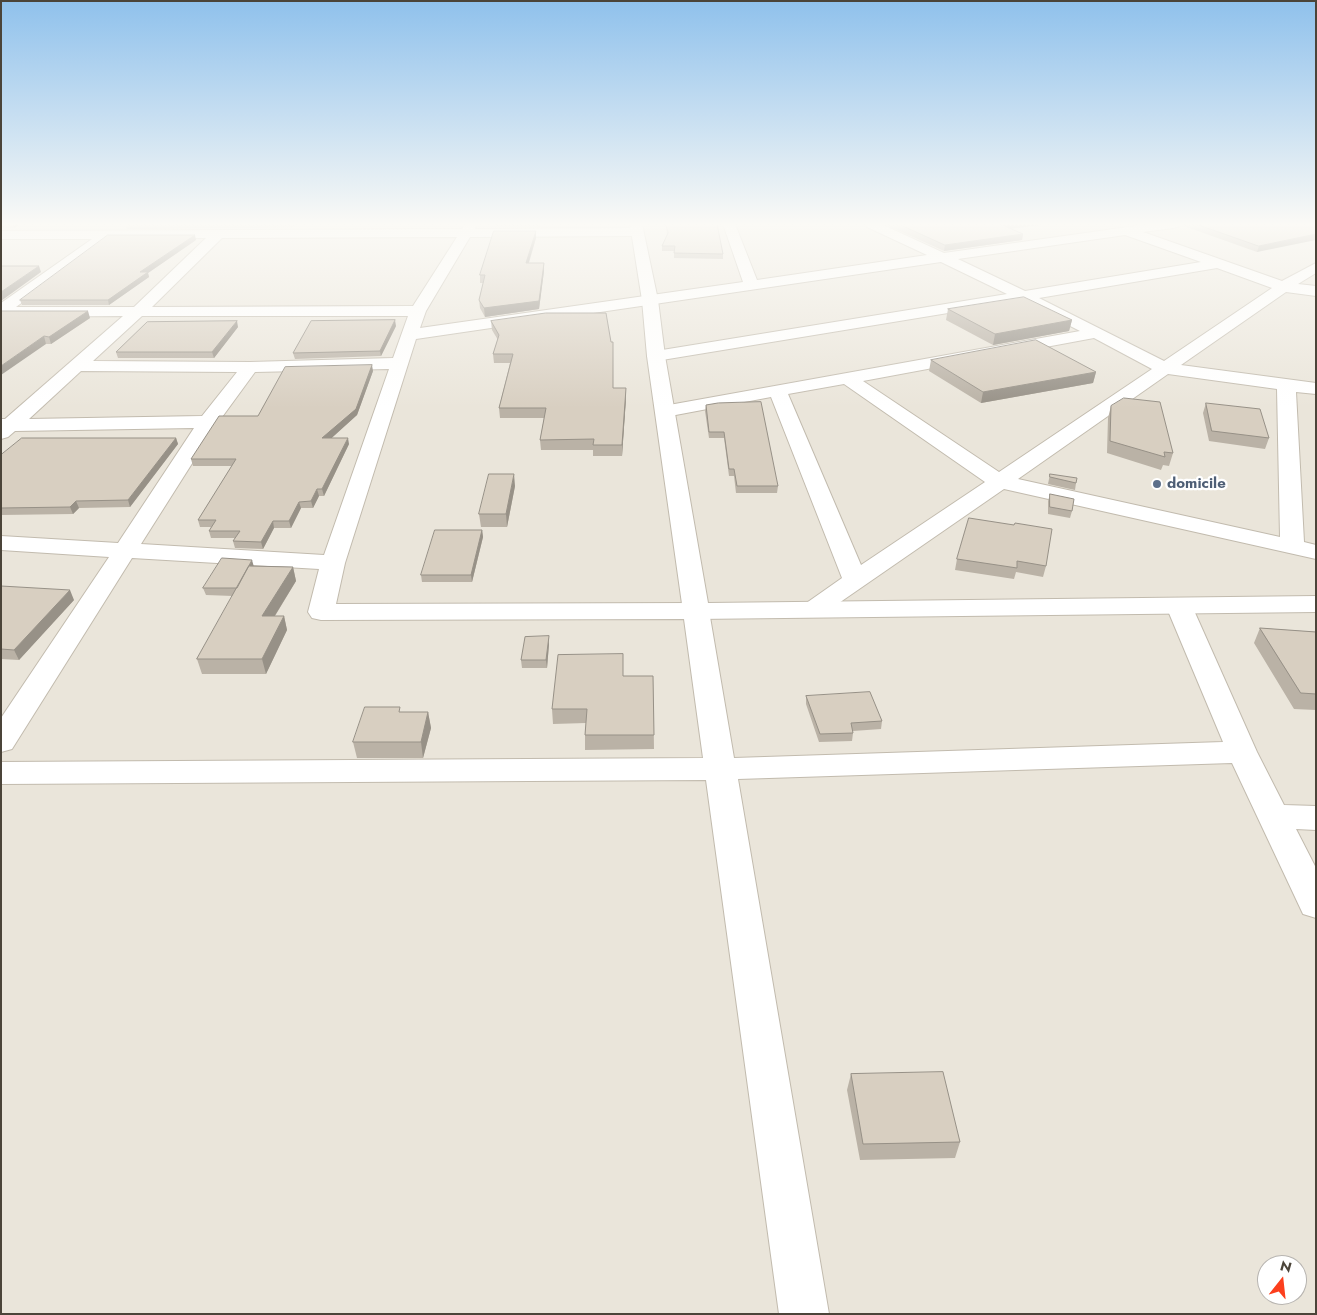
<!DOCTYPE html>
<style>
body{margin:0}
#map{position:relative;width:1317px;height:1315px;overflow:hidden;background:#f6f3ec;font-family:Jost,sans-serif}
canvas{display:block}
.frame{position:absolute;inset:0;border:2px solid #4b4439;pointer-events:none}
.north{position:absolute;left:1257px;top:1255px;width:50px;height:50px;box-sizing:border-box;background:#fff;border:1px solid #b7b4b0;border-radius:50%;rotate:16deg;font-size:14px;font-weight:700;line-height:20px;text-align:center;color:#4b4439}
.north::after{content:'';display:block;margin:auto;width:18px;height:22px;background:#fc3f1d;clip-path:polygon(50% 0,100% 100%,50% 72%,0 100%)}
</style>
<div id="map">
<canvas width="1317" height="1315"></canvas>
<div class="frame"></div>
<div class="north">N</div>
</div>
<script>
const ctx = document.querySelector('canvas').getContext('2d');
ctx.lineJoin = 'round';
function fillPath(path, color) { ctx.fillStyle = color; ctx.fill(path, 'evenodd'); }
function trace(path, color, width, dash) { ctx.strokeStyle = color; ctx.lineWidth = width; ctx.lineCap = dash ? 'butt' : 'round'; ctx.setLineDash(dash || []); ctx.stroke(path); }
function write(font, color, halo, rows, align = 'center') {
  ctx.font = font + ' Jost,sans-serif'; ctx.lineWidth = 4.5; ctx.setLineDash([]); ctx.textBaseline = 'middle'; ctx.strokeStyle = halo; ctx.fillStyle = color; for (const [text, x, y, turn = 0] of rows) {
    ctx.save(); ctx.translate(x, y); ctx.rotate((+turn || 0) * Math.PI / 180); ctx.textAlign = isNaN(turn) ? turn : align; if (halo) ctx.strokeText(text, 0, 0); ctx.fillText(text, 0, 0); ctx.restore();
  }
}
fillPath(new Path2D(`
 M 1,224 L 1316,224 L 1316,1314 L 1,1314 ZM 1267,1265 L 1297,1265 L 1297,1295 L 1267,1295 Z`), '#eae5da');
const minor = new Path2D(`
 M 465,224 L 477,224 L 475,229 L 637,228 L 644,232 L 637,236 L 470,237 L 426,311 L 420,328 L 743,282 L 723,224 L 735,224 L 757,280 L 927,255 L 867,227 L 866,224 L 881,224 L 944,253 L 1149,224 L 1179,224 L 1178,227 L 1173,228 L 1143,232 L 1282,281 L 1316,263 L 1316,273 L 1298,284 L 1316,286 L 1316,296 L 1286,292 L 1181,365 L 1316,383 L 1316,394 L 1296,392 L 1304,542 L 1316,545 L 1316,559 L 1004,489 L 823,614 L 814,617 L 805,614 L 801,609 L 805,604 L 842,578 L 771,397 L 665,417 L 658,415 L 655,411 L 658,407 L 1080,331 L 1021,301 L 656,361 L 650,360 L 647,356 L 650,352 L 656,351 L 1007,294 L 941,262 L 416,339 L 345,563 L 336,604 L 696,603 L 705,605 L 709,611 L 734,758 L 1223,742 L 1166,606 L 1170,601 L 1179,598 L 1188,601 L 1192,606 L 1257,752 L 1284,805 L 1316,806 L 1316,830 L 1296,829 L 1316,868 L 1316,918 L 1303,914 L 1232,763 L 738,779 L 829,1314 L 779,1314 L 706,780 L 1,784 L 1,762 L 703,758 L 684,619 L 321,620 L 312,618 L 308,612 L 319,569 L 132,558 L 12,749 L 1,752 L 1,718 L 109,557 L 1,550 L 1,536 L 118,543 L 194,428 L 15,431 L 8,437 L 1,439 L 1,419 L 5,419 L 123,316 L 1,317 L 1,303 L 92,239 L 1,239 L 1,231 L 462,229 ZM 1125,235 L 1201,262 L 1025,291 L 958,259 ZM 457,237 L 413,306 L 152,307 L 222,238 ZM 109,238 L 206,238 L 134,307 L 16,307 ZM 1217,268 L 1272,288 L 1164,361 L 1039,298 ZM 142,316 L 408,316 L 393,358 L 250,362 L 93,361 ZM 1094,338 L 1152,369 L 999,472 L 863,381 ZM 389,369 L 324,555 L 141,544 L 217,424 L 255,372 ZM 81,371 L 237,372 L 202,416 L 29,419 ZM 1168,374 L 1277,389 L 1280,537 L 1018,479 ZM 844,384 L 985,482 L 861,565 L 788,394 Z`);
const tertiary = new Path2D(`
 M 630,224 L 642,224 L 658,300 L 665,356 L 708,603 L 1316,596 L 1316,612 L 696,619 L 687,617 L 683,611 L 647,356 L 642,300 Z`);
trace(minor, '#c2bbae', 2);
trace(tertiary, '#c2bbae', 2);
fillPath(minor, '#fff');
fillPath(tertiary, '#fff');
fillPath(new Path2D(`
 M 1,224 L 22,224 L 14,228 L 1,227 Z
 M 125,224 L 297,224 L 295,227 L 127,229 Z
 M 494,224 L 541,224 L 540,227 L 494,226 Z
 M 666,224 L 723,254 L 723,259 L 674,258 L 674,251 L 662,251 L 662,246 L 667,235 Z
 M 884,224 L 1048,224 L 1011,229 L 1023,234 L 1022,240 L 944,251 Z
 M 1180,224 L 1316,224 L 1257,252 L 1181,225 Z
 M 536,231 L 536,238 L 529,263 L 544,271 L 539,309 L 485,317 L 480,308 L 479,300 L 483,283 L 480,283 L 480,275 Z
 M 196,240 L 148,273 L 149,277 L 109,305 L 22,305 L 20,300 Z
 M 948,309 L 1072,320 L 1069,331 L 993,345 L 946,320 Z
 M 1,311 L 90,318 L 51,344 L 46,344 Z
 M 491,321 L 613,388 L 626,388 L 626,398 L 622,456 L 593,456 L 593,450 L 541,450 L 540,440 L 544,418 L 500,418 L 499,408 L 510,363 L 494,363 L 493,354 L 498,340 L 492,330 Z
 M 396,326 L 381,356 L 295,359 L 293,353 Z
 M 238,327 L 214,358 L 118,358 L 116,352 Z
 M 931,360 L 1096,372 L 1093,383 L 981,403 L 929,371 Z
 M 373,371 L 357,415 L 331,438 L 349,444 L 324,496 L 319,496 L 313,508 L 301,508 L 291,528 L 274,528 L 263,549 L 235,548 L 233,541 L 235,538 L 211,538 L 209,531 L 211,527 L 200,527 L 198,520 L 232,466 L 193,466 L 191,459 Z
 M 1206,403 L 1269,438 L 1265,449 L 1209,441 L 1203,413 Z
 M 706,405 L 778,486 L 777,493 L 736,493 L 734,476 L 729,476 L 724,438 L 709,438 L 705,411 Z
 M 1111,406 L 1173,453 L 1169,466 L 1163,465 L 1161,470 L 1107,453 L 1108,418 Z
 M 176,438 L 178,444 L 130,507 L 79,508 L 73,514 L 1,515 L 1,455 Z
 M 1050,474 L 1076,483 L 1075,490 L 1048,484 Z
 M 515,486 L 507,527 L 481,527 L 479,514 Z
 M 1050,494 L 1072,511 L 1070,518 L 1048,514 L 1048,501 Z
 M 969,518 L 1046,566 L 1043,577 L 1016,572 L 1014,579 L 955,570 L 957,559 Z
 M 482,530 L 483,537 L 472,582 L 422,582 L 421,575 Z
 M 254,566 L 293,567 L 296,581 L 275,616 L 284,616 L 287,630 L 266,674 L 202,674 L 197,659 L 233,596 L 206,595 L 203,588 Z
 M 1,586 L 74,600 L 19,660 L 1,659 Z
 M 1260,628 L 1316,632 L 1316,710 L 1294,709 L 1254,643 Z
 M 549,644 L 547,668 L 522,668 L 521,660 Z
 M 623,676 L 653,676 L 654,749 L 585,750 L 585,735 L 586,723 L 553,724 L 552,709 Z
 M 806,696 L 882,721 L 881,729 L 853,731 L 853,733 L 852,741 L 819,742 L 806,704 Z
 M 401,712 L 428,712 L 431,728 L 423,758 L 357,758 L 353,742 Z
 M 851,1074 L 960,1142 L 955,1158 L 860,1160 L 847,1090 Z`), '#bab2a6');
fillPath(new Path2D(`
 M 13,224 L 22,224 L 14,228 Z
 M 1000,224 L 1048,224 L 999,230 Z
 M 536,231 L 536,238 L 526,271 L 526,263 Z
 M 1023,234 L 1022,240 L 944,251 L 945,245 Z
 M 1316,234 L 1316,240 L 1257,252 L 1259,246 Z
 M 195,235 L 196,240 L 148,273 L 149,277 L 109,305 L 108,300 L 140,272 Z
 M 544,263 L 544,271 L 539,309 L 485,317 L 484,308 Z
 M 39,266 L 41,272 L 1,301 L 1,292 Z
 M 88,311 L 90,318 L 51,344 L 49,337 Z
 M 395,320 L 396,326 L 381,356 L 380,351 Z
 M 1072,320 L 1069,331 L 993,345 L 995,334 Z
 M 237,321 L 238,327 L 214,358 L 212,352 Z
 M 44,336 L 46,344 L 1,375 L 1,366 Z
 M 372,365 L 373,371 L 357,415 L 324,445 L 322,438 Z
 M 1096,372 L 1093,383 L 981,403 L 983,392 Z
 M 626,388 L 626,398 L 622,456 L 622,445 Z
 M 176,438 L 178,444 L 130,507 L 128,500 Z
 M 348,438 L 349,444 L 324,496 L 322,489 Z
 M 514,474 L 515,486 L 507,527 L 506,514 Z
 M 317,489 L 319,496 L 313,508 L 311,501 Z
 M 76,501 L 79,508 L 73,514 L 70,507 Z
 M 299,502 L 301,508 L 291,528 L 289,521 Z
 M 273,521 L 274,528 L 263,549 L 261,542 Z
 M 482,530 L 483,537 L 472,582 L 471,575 Z
 M 252,560 L 254,567 L 237,588 Z
 M 293,567 L 296,581 L 266,630 L 262,616 Z
 M 70,590 L 74,600 L 19,660 L 14,650 Z
 M 284,616 L 287,630 L 266,674 L 262,659 Z
 M 549,636 L 549,644 L 547,668 L 546,660 Z
 M 428,712 L 431,728 L 423,758 L 421,742 Z`), '#979187');
const building = new Path2D(`
 M 666,224 L 717,224 L 723,254 L 674,253 L 675,246 L 662,246 L 668,233 Z
 M 899,224 L 1004,224 L 1000,224 L 1023,234 L 945,245 Z
 M 1196,224 L 1316,224 L 1316,234 L 1259,246 Z
 M 494,231 L 536,231 L 526,263 L 544,263 L 539,301 L 484,308 L 479,300 L 485,275 L 480,275 Z
 M 108,235 L 195,235 L 140,272 L 148,272 L 108,300 L 20,300 Z
 M 1,266 L 39,266 L 1,292 Z
 M 1024,297 L 1072,320 L 995,334 L 948,309 Z
 M 1,311 L 88,311 L 49,337 L 44,336 L 1,366 Z
 M 546,313 L 606,313 L 611,342 L 613,342 L 613,388 L 626,388 L 622,445 L 593,445 L 594,439 L 540,440 L 546,408 L 499,408 L 513,354 L 493,354 L 499,335 L 491,321 Z
 M 395,320 L 380,351 L 293,353 L 311,321 Z
 M 237,321 L 212,352 L 116,352 L 147,322 Z
 M 1036,340 L 1096,372 L 983,392 L 931,360 Z
 M 372,365 L 356,409 L 322,438 L 348,438 L 322,489 L 317,489 L 311,501 L 299,502 L 289,521 L 273,521 L 261,542 L 233,541 L 240,531 L 209,531 L 216,520 L 198,520 L 236,459 L 191,459 L 219,416 L 258,416 L 285,367 Z
 M 1124,398 L 1160,402 L 1173,453 L 1164,452 L 1165,457 L 1110,441 L 1111,406 Z
 M 761,402 L 778,486 L 737,486 L 734,469 L 729,469 L 724,432 L 709,432 L 706,405 L 718,403 Z
 M 1206,403 L 1260,409 L 1269,438 L 1212,431 Z
 M 22,438 L 176,438 L 128,500 L 76,501 L 70,507 L 1,508 L 1,455 Z
 M 489,474 L 514,474 L 506,514 L 479,514 Z
 M 1050,474 L 1077,478 L 1076,483 L 1050,477 Z
 M 1050,494 L 1074,499 L 1072,511 L 1050,507 Z
 M 969,518 L 1014,525 L 1015,523 L 1052,529 L 1046,566 L 1017,561 L 1017,568 L 957,559 Z
 M 435,530 L 482,530 L 471,575 L 421,575 Z
 M 222,558 L 252,560 L 237,588 L 203,588 Z
 M 249,566 L 293,567 L 262,616 L 284,616 L 262,659 L 197,659 Z
 M 1,586 L 70,590 L 14,650 L 1,649 Z
 M 1260,628 L 1316,632 L 1316,694 L 1301,693 Z
 M 549,636 L 546,660 L 521,660 L 525,637 Z
 M 623,654 L 623,676 L 653,676 L 654,735 L 585,735 L 587,709 L 552,709 L 558,655 Z
 M 870,692 L 882,721 L 851,723 L 853,733 L 820,734 L 806,696 Z
 M 365,707 L 400,707 L 399,712 L 428,712 L 421,742 L 353,742 Z
 M 943,1072 L 960,1142 L 863,1144 L 851,1074 Z`);
fillPath(building, '#d8cfc1');
trace(building, '#979187', 1);
const sky = ctx.createLinearGradient(0, 0, 0, 408);
sky.addColorStop(0, '#8fc1ec');
sky.addColorStop(0.55, '#fbfaf6');
sky.addColorStop(1, '#fbfaf600');
ctx.fillStyle = sky;
ctx.fillRect(0, 0, 1317, 408);
for (const [x, y, r, color] of [
 [1157,484,5,"#5c6f8a"]
]) { const dot = new Path2D(); dot.arc(x, y, r, 0, 2 * Math.PI); ctx.fillStyle = color; ctx.fill(dot); trace(dot, '#fff', 2); }
write('bold 15px', '#4e5e75', '#fff', [
 ["domicile",1167,484]
], 'left');
</script>
